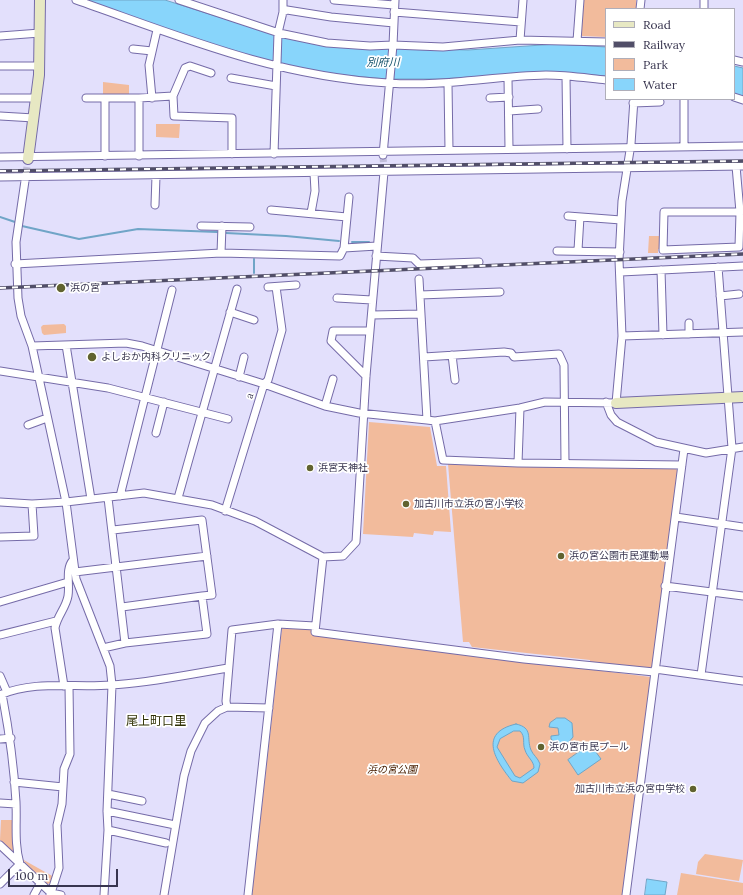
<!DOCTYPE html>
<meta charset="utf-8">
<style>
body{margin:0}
#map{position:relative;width:743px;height:895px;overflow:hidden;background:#e3e0fc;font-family:Lora,serif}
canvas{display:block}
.legend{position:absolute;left:605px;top:8px;width:130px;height:92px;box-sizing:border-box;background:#fff;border:1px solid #afaeb9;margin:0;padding:5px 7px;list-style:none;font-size:12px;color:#38354f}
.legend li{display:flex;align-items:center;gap:8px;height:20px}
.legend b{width:20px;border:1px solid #afaeb9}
.scale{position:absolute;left:8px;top:869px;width:110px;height:18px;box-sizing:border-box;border:2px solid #38354f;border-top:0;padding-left:5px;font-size:12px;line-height:14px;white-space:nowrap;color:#38354f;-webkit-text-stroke:3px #fff;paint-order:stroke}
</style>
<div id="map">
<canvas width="743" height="895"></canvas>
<ul class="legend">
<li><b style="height:5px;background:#e7e8c3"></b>Road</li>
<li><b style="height:5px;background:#514e68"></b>Railway</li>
<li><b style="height:11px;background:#f2bb9c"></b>Park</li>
<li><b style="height:11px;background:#88d5fb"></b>Water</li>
</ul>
<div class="scale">100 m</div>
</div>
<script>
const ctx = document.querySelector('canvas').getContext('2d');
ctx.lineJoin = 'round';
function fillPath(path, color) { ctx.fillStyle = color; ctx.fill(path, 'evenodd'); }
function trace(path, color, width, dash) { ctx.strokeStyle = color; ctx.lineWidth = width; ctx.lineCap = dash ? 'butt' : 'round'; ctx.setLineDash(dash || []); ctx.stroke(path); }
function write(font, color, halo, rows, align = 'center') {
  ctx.font = font + ' Lora,"Noto Sans JP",serif'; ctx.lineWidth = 3.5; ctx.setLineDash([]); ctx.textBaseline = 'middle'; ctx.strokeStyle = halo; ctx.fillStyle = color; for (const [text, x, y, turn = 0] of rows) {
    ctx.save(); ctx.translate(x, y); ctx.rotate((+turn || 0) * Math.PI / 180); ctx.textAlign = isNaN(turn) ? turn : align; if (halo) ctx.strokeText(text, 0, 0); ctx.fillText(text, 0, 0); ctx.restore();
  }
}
fillPath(new Path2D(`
 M 582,0 L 636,0 L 636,9 L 606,9 L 606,37 L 582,36 L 580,34 Z
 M 103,82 L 129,85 L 129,95 L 103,95 Z
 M 156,124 L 180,124 L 179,138 L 156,137 Z
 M 649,236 L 660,236 L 660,249 L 658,249 L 658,253 L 648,253 Z
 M 64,324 L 66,326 L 66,333 L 44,335 L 42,333 L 41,327 L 43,325 Z
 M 369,422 L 430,427 L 437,466 L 446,466 L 451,532 L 434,531 L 433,535 L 414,533 L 413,537 L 363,534 Z
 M 448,464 L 675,468 L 678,471 L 652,666 L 649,670 L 590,663 L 590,660 L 472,647 L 469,642 L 463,642 Z
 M 284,626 L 308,626 L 321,636 L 651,677 L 622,895 L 252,895 L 282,628 Z
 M 1,820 L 15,820 L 15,850 L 13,852 L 0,840 Z
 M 705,854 L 743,860 L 739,881 L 696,874 L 698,862 Z
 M 22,859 L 54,877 L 52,882 L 46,885 Z
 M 681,873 L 743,883 L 743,895 L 677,895 Z`), '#f2bb9c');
const water = new Path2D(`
 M 85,0 L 165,0 L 279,36 L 395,48 L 468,50 L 557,44 L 606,47 L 606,76 L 554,72 L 438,79 L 386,79 L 321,73 L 276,65 L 173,32 Z
 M 734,66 L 743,68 L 743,96 L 734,94 Z
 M 557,718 L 565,718 L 572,723 L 573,737 L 567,744 L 558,745 L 551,739 L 551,736 L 559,735 L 558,728 L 549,727 L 550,723 Z
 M 516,724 C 534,728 526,738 531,750 C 533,755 538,758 540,764 L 538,772 L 523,783 L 512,781 C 496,761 477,733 516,724 ZM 514,731 L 520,731 C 526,737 522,743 525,750 C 527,757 534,761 534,768 L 520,778 L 515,776 L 497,747 L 500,739 Z
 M 590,744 L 601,759 L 578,775 L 568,760 Z
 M 647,879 L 667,882 L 665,895 L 645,895 Z`);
fillPath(water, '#88d5fb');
trace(water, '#70a5c7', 1);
trace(new Path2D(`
 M 0,217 L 15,222
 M 22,226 L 79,239 L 138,229 L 217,232
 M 226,233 L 286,236 L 339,241
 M 352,242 L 369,242
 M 254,273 L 254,259`), '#70a5c7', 2);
trace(new Path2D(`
 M 383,155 L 384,172
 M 26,174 L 28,159`), '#c1bed9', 7, [7, 3.5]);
const street = new Path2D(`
 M 76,0 C 182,37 274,76 388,83 C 441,87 493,76 546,75 C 566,75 586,78 606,80
 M 179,0 L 279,33 L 327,43 L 370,46 L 393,45 L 443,47 L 520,40 L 606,42
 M 334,0 L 394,5
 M 640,9 L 641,0
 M 704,9 L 704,0
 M 283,12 L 287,10 L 331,17 L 394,23
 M 394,12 L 521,22
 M 0,36 L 40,33
 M 520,40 L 523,0
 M 577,41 L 580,0
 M 133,49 L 152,51
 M 734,60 L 743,62
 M 0,66 L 39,66
 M 211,73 L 190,66 L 185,68 L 173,96 L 174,116 L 232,118 L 232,154
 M 566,76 L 567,149
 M 231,78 L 276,86
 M 508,78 L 509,149
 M 448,83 L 449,150
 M 734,97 L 743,100
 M 0,98 L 36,98
 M 86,98 L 139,98 L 173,96
 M 105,98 L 105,156
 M 139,98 L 139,156
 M 152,98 L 149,65 L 157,30
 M 490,98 L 509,97
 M 684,99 L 684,147
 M 633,103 L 660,102
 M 509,111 L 538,109
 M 0,116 L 34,118
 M 274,154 L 278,33 L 283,12 L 283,0
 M 383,155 L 393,45 L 395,0
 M 0,157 L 743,146
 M 736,166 L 740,212 L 739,247 L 663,250 L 664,212 L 740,212
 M 26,174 L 16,242 L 18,298 L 21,316 L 32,346 L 66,502 L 76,579 L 110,666 L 112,685 L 107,811 L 108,830 L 104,895
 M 0,177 L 743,166
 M 155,205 L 156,176
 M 271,210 L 347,217
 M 311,213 L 315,191 L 314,173
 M 568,216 L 621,220
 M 201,226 L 250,227
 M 344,248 L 349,197
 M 578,250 L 580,217
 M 557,251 L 620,252
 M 221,253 L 222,226
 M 376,256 L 413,258 L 419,264 L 479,262
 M 15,264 L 221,253 L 340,256 L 344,248 L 377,246
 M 661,270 L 663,335
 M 621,272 L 743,266
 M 419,279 L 427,420
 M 268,287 L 296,285
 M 420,295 L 500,292
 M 720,296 L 739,294
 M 337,298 L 372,300
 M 230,312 L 254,320
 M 372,315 L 421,314
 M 689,323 L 689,334
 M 622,336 L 743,332
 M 66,345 L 91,499
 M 32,346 L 126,343 L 142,346 L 264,384 L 325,406 L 359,413 L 427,420 L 435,421 L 520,408 L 545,402 L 616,403 L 622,336 L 619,260 L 622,201 L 631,144 L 634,99
 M 452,355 L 455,380
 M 424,357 L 504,352 L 511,353 L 514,357 L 559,354 L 564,365 L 565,463
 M 0,371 L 108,388 L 228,419
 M 366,376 L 331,341 L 333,331 L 370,331
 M 239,377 L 244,357
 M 606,402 L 611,415 L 617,422 L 656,442 L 706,453 L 743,447
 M 325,406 L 333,379
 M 435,421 L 443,460 L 518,463 L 682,465
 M 28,425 L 47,418
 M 156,433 L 164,402
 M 518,463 L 520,408
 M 120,496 L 172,290
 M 108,498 L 125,643
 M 178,498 L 237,289
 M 0,502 L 32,504 L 66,502 L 144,493 L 212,505 L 255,521 L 323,557 L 343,556 L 356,542 L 366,376 L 384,172
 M 225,511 L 264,384 L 268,380 L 282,330 L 276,287
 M 676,517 L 743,527
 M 0,537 L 34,536 L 32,504
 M 323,557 L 315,632 L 524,659 L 654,672
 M 75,572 L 207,556
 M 665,586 L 743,596
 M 0,602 L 68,582
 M 122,607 L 202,596
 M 0,635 L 56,621
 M 103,648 L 125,643 L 207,634 L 202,596 L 212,595 L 202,520 L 113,530
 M 655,669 L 743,681
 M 701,675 L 732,448 L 718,267
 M 0,676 L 7,692
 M 64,686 L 55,628 C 57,616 66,608 68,596 C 70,584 65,569 73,560
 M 0,695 C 35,680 74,688 111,685 C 149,683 190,674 228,668
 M 269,708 L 227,707 L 226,701 L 232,630 L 278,624
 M 0,739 L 11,738
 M 14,782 L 63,787
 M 108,794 L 142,801
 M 0,803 L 16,804
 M 107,811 L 175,825
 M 108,830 L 166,843
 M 0,845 L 51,893 L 50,895
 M 0,884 L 20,864 C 14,843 17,823 16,802 C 14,766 9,730 2,694
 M 34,895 L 40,884
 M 61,895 L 51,893 L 59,868 L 57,825 L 62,804 L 64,769 L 70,754 L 69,686
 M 164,895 L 184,776 L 191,751 L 205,723 L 218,711 L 227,707
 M 248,895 L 278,624 L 315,626
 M 626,895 L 684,449`);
const secondary = new Path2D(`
 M 28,159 L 39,75 L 40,0
 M 616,403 L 743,397`);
trace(street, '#756ba8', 9);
trace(secondary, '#756ba8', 12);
trace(street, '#fff', 7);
trace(secondary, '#e7e8c3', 10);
const rail = new Path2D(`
 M 0,171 L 743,161
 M 0,288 L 743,254`);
trace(rail, '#514e68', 3.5);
trace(rail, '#fff', 2, [6]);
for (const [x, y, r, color] of [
 [61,288,5,"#616330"],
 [92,357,5,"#616330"],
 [310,468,4,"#616330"],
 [406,504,4,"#616330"],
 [561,556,4,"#616330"],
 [541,747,4,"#616330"],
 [693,789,4,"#616330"]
]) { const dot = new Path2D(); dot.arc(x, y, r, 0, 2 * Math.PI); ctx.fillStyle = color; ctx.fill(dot); trace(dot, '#fff', 1.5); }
write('10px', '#38354f', '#fff', [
 ["浜の宮",70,288],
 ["よしおか内科クリニック",101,357],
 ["浜宮天神社",318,468],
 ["加古川市立浜の宮小学校",414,504],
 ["浜の宮公園市民運動場",569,556],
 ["浜の宮市民プール",549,747],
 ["加古川市立浜の宮中学校",685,789,"right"]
], 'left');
write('10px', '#38354f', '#fff', [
 ["a",250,396,-73]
]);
write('italic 10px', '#492003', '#fff', [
 ["浜の宮公園",392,770]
]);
write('italic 11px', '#16536d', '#fff', [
 ["別府川",383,63]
]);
write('12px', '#2f3005', '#fff', [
 ["尾上町口里",156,722]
]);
</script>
